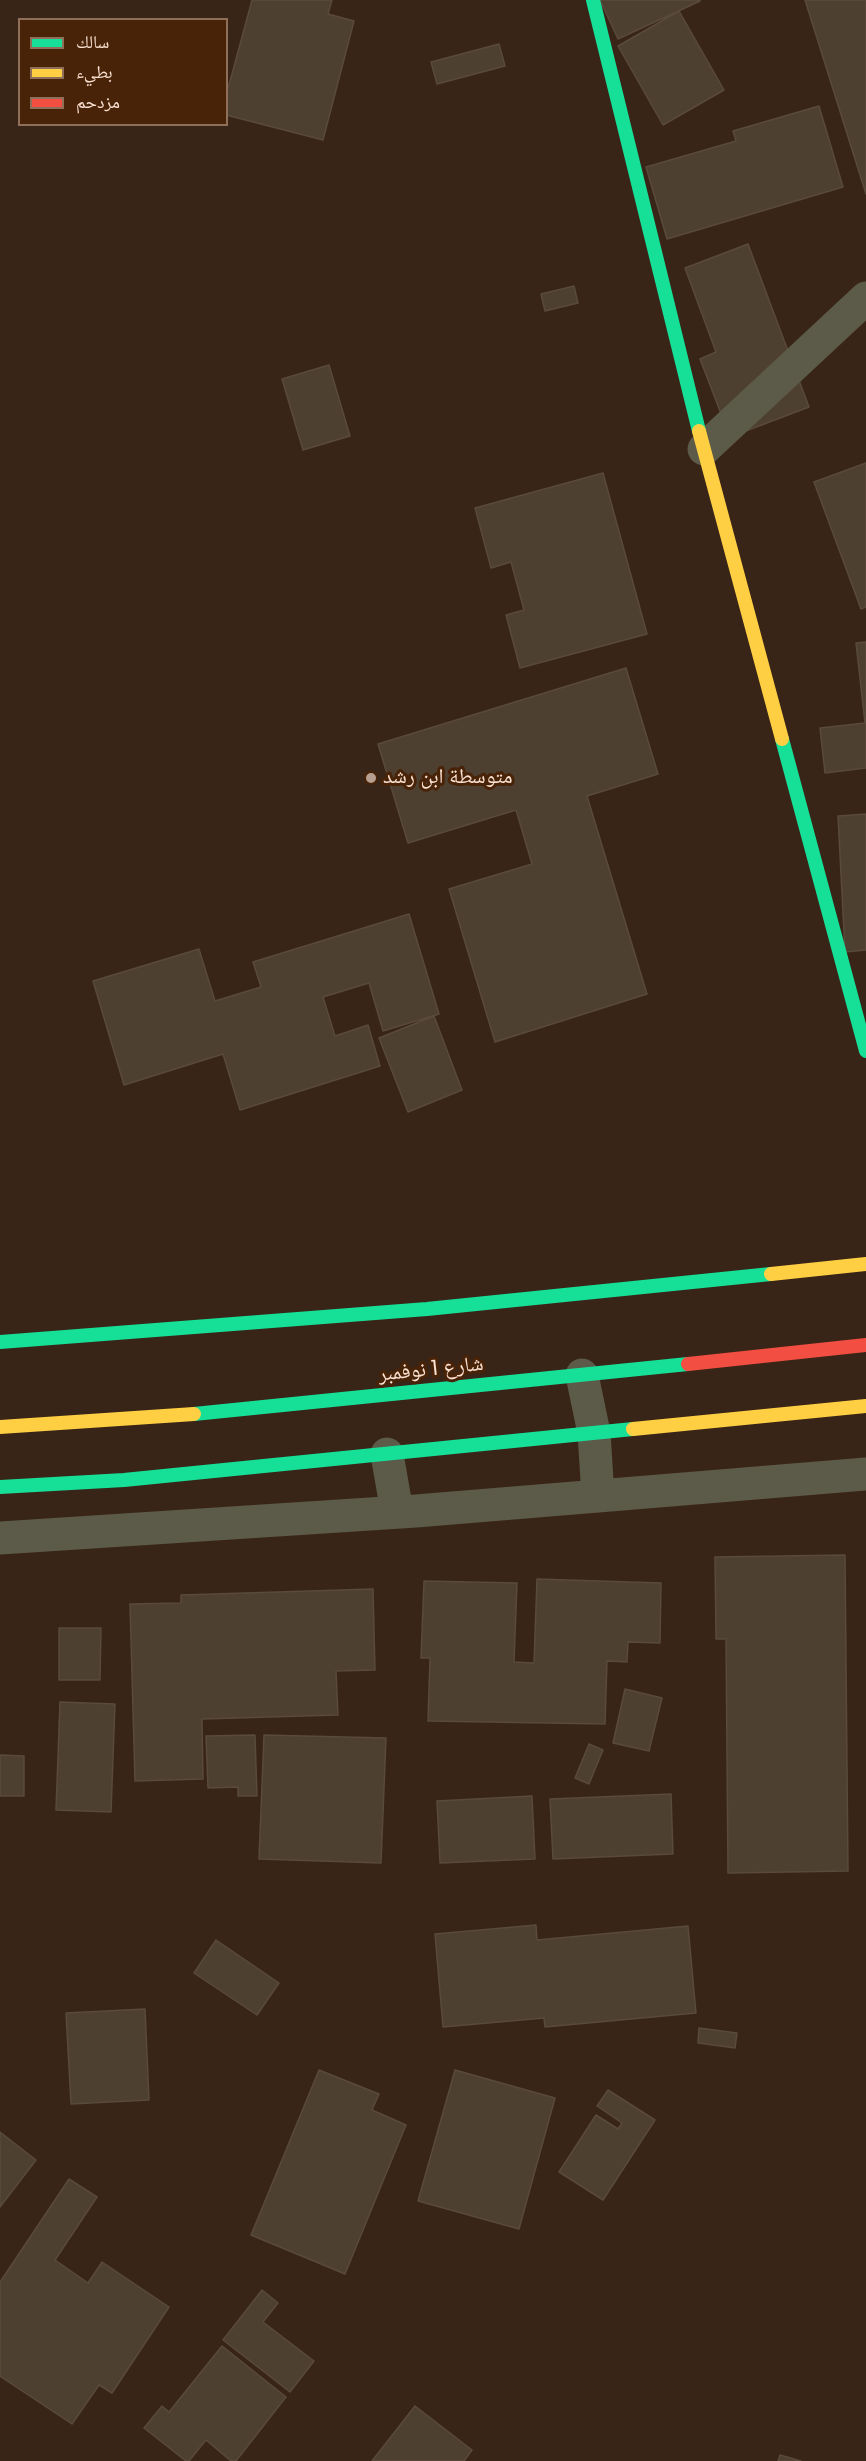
<!DOCTYPE html>
<meta charset="utf-8">
<style>
body{margin:0}
#map{position:relative;width:866px;height:2461px;overflow:hidden;background:#392517;font-family:Poppins,"Noto Naskh Arabic",sans-serif}
canvas{display:block}
.legend{position:absolute;left:18px;top:18px;width:210px;height:108px;box-sizing:border-box;background:#482308;border:2px solid #8f6f59;margin:0;padding:8px 10px;list-style:none;font-size:18px;color:#fae1d2}
.legend li{display:flex;align-items:center;gap:12px;height:30px}
.legend b{width:30px;border:2px solid #8f6f59}
</style>
<div id="map">
<canvas width="866" height="2461"></canvas>
<ul class="legend">
<li><b style="height:8px;background:#16e098"></b>سالك</li>
<li><b style="height:8px;background:#ffcf43"></b>بطيء</li>
<li><b style="height:8px;background:#f24e42"></b>مزدحم</li>
</ul>
</div>
<script>
const ctx = document.querySelector('canvas').getContext('2d');
ctx.lineJoin = 'round';
function fillPath(path, color) { ctx.fillStyle = color; ctx.fill(path, 'evenodd'); }
function trace(path, color, width, dash) { ctx.strokeStyle = color; ctx.lineWidth = width; ctx.lineCap = dash ? 'butt' : 'round'; ctx.setLineDash(dash || []); ctx.stroke(path); }
function write(font, color, halo, rows, align = 'center') {
  ctx.font = font + ' Poppins,"Noto Naskh Arabic",sans-serif'; ctx.lineWidth = 6; ctx.setLineDash([]); ctx.textBaseline = 'middle'; ctx.strokeStyle = halo; ctx.fillStyle = color; for (const [text, x, y, turn = 0] of rows) {
    ctx.save(); ctx.translate(x, y); ctx.rotate((+turn || 0) * Math.PI / 180); ctx.textAlign = isNaN(turn) ? turn : align; if (halo) ctx.strokeText(text, 0, 0); ctx.fillText(text, 0, 0); ctx.restore();
  }
}
const building = new Path2D(`
 M 252,0 L 332,0 L 328,14 L 354,21 L 323,140 L 226,115 L 226,96 Z
 M 600,0 L 699,0 L 700,1 L 618,39 Z
 M 805,0 L 866,0 L 866,194 Z
 M 679,11 L 724,90 L 663,125 L 618,46 Z
 M 499,44 L 505,66 L 437,84 L 431,62 Z
 M 819,106 L 843,187 L 667,239 L 646,167 L 736,141 L 733,131 Z
 M 748,244 L 809,407 L 730,437 L 700,359 L 716,352 L 685,268 Z
 M 574,286 L 578,303 L 545,311 L 541,294 Z
 M 329,365 L 350,436 L 303,450 L 282,379 Z
 M 866,463 L 866,607 L 861,609 L 814,482 Z
 M 603,473 L 647,634 L 520,668 L 506,615 L 524,610 L 511,562 L 491,568 L 475,508 Z
 M 866,642 L 866,768 L 825,773 L 820,728 L 865,723 L 856,643 Z
 M 626,668 L 658,774 L 587,796 L 647,994 L 495,1042 L 449,889 L 532,864 L 516,810 L 408,843 L 378,744 Z
 M 866,814 L 866,950 L 845,952 L 838,816 Z
 M 409,914 L 439,1014 L 383,1031 L 369,983 L 323,997 L 335,1036 L 368,1025 L 380,1066 L 240,1110 L 223,1054 L 124,1085 L 93,981 L 199,949 L 215,1001 L 261,987 L 253,962 Z
 M 434,1016 L 462,1090 L 408,1112 L 379,1038 Z
 M 845,1555 L 848,1871 L 728,1873 L 726,1639 L 716,1639 L 715,1557 Z
 M 537,1579 L 661,1583 L 660,1643 L 628,1642 L 627,1662 L 607,1661 L 605,1724 L 428,1721 L 430,1658 L 421,1658 L 424,1581 L 517,1583 L 514,1662 L 534,1663 Z
 M 373,1589 L 375,1670 L 336,1671 L 338,1715 L 202,1719 L 203,1779 L 135,1781 L 130,1604 L 181,1603 L 181,1595 Z
 M 59,1628 L 101,1628 L 100,1680 L 59,1680 Z
 M 625,1689 L 662,1698 L 649,1751 L 613,1743 Z
 M 60,1702 L 115,1704 L 111,1812 L 56,1810 Z
 M 255,1735 L 257,1796 L 238,1796 L 238,1787 L 208,1788 L 206,1736 Z
 M 264,1735 L 386,1738 L 381,1863 L 259,1859 Z
 M 589,1744 L 603,1750 L 589,1784 L 575,1778 Z
 M 0,1755 L 24,1756 L 24,1796 L 0,1796 Z
 M 671,1794 L 673,1854 L 553,1859 L 550,1799 Z
 M 532,1796 L 535,1859 L 440,1863 L 437,1801 Z
 M 536,1925 L 537,1940 L 688,1926 L 696,2013 L 545,2027 L 544,2018 L 443,2027 L 435,1934 Z
 M 216,1940 L 279,1983 L 257,2015 L 194,1973 Z
 M 145,2009 L 149,2100 L 71,2104 L 66,2013 Z
 M 699,2028 L 737,2033 L 735,2048 L 698,2043 Z
 M 319,2070 L 379,2094 L 372,2110 L 406,2125 L 345,2274 L 251,2235 Z
 M 455,2070 L 555,2098 L 519,2229 L 418,2201 Z
 M 608,2090 L 655,2120 L 603,2200 L 559,2172 L 596,2115 L 618,2129 L 622,2123 L 597,2106 Z
 M 0,2132 L 36,2160 L 0,2207 Z
 M 69,2179 L 97,2197 L 55,2260 L 88,2283 L 102,2262 L 169,2307 L 112,2393 L 99,2385 L 72,2424 L 0,2376 L 0,2282 Z
 M 262,2290 L 278,2303 L 263,2322 L 314,2361 L 290,2392 L 223,2340 Z
 M 222,2346 L 286,2397 L 236,2461 L 231,2461 L 206,2440 L 189,2461 L 186,2461 L 144,2428 L 162,2406 L 169,2412 Z
 M 415,2406 L 472,2450 L 464,2461 L 372,2461 Z
 M 780,2455 L 801,2461 L 778,2461 Z`);
fillPath(building, '#4e4031');
trace(building, '#594a3c', 1.5);
trace(new Path2D(`
 M 704,449 L 866,298
 M 582,1375 L 594,1433 L 598,1496
 M 387,1454 L 397,1512
 M 0,1538 L 416,1511 L 866,1474`), '#5c5a48', 33);
trace(new Path2D(`
 M 593,0 L 699,431
 M 782,739 L 866,1051
 M 0,1342 L 427,1309 L 771,1274
 M 194,1414 L 688,1364
 M 0,1487 L 124,1480 L 633,1429`), '#16e098', 14);
trace(new Path2D(`
 M 699,431 L 782,739
 M 771,1274 L 866,1264
 M 0,1427 L 194,1414
 M 633,1429 L 866,1406`), '#ffcf43', 14);
trace(new Path2D(`
 M 688,1364 L 866,1345`), '#f24e42', 14);
for (const [x, y, r, color] of [
 [371,778,6,"#b69f91"]
]) { const dot = new Path2D(); dot.arc(x, y, r, 0, 2 * Math.PI); ctx.fillStyle = color; ctx.fill(dot); trace(dot, '#482308', 2); }
write('21px', '#fae1d2', '#482308', [
 ["متوسطة ابن رشد",383,778]
], 'left');
write('21px', '#fae1d2', '#482308', [
 ["شارع 1 نوفمبر",431,1370,-6]
]);
</script>
